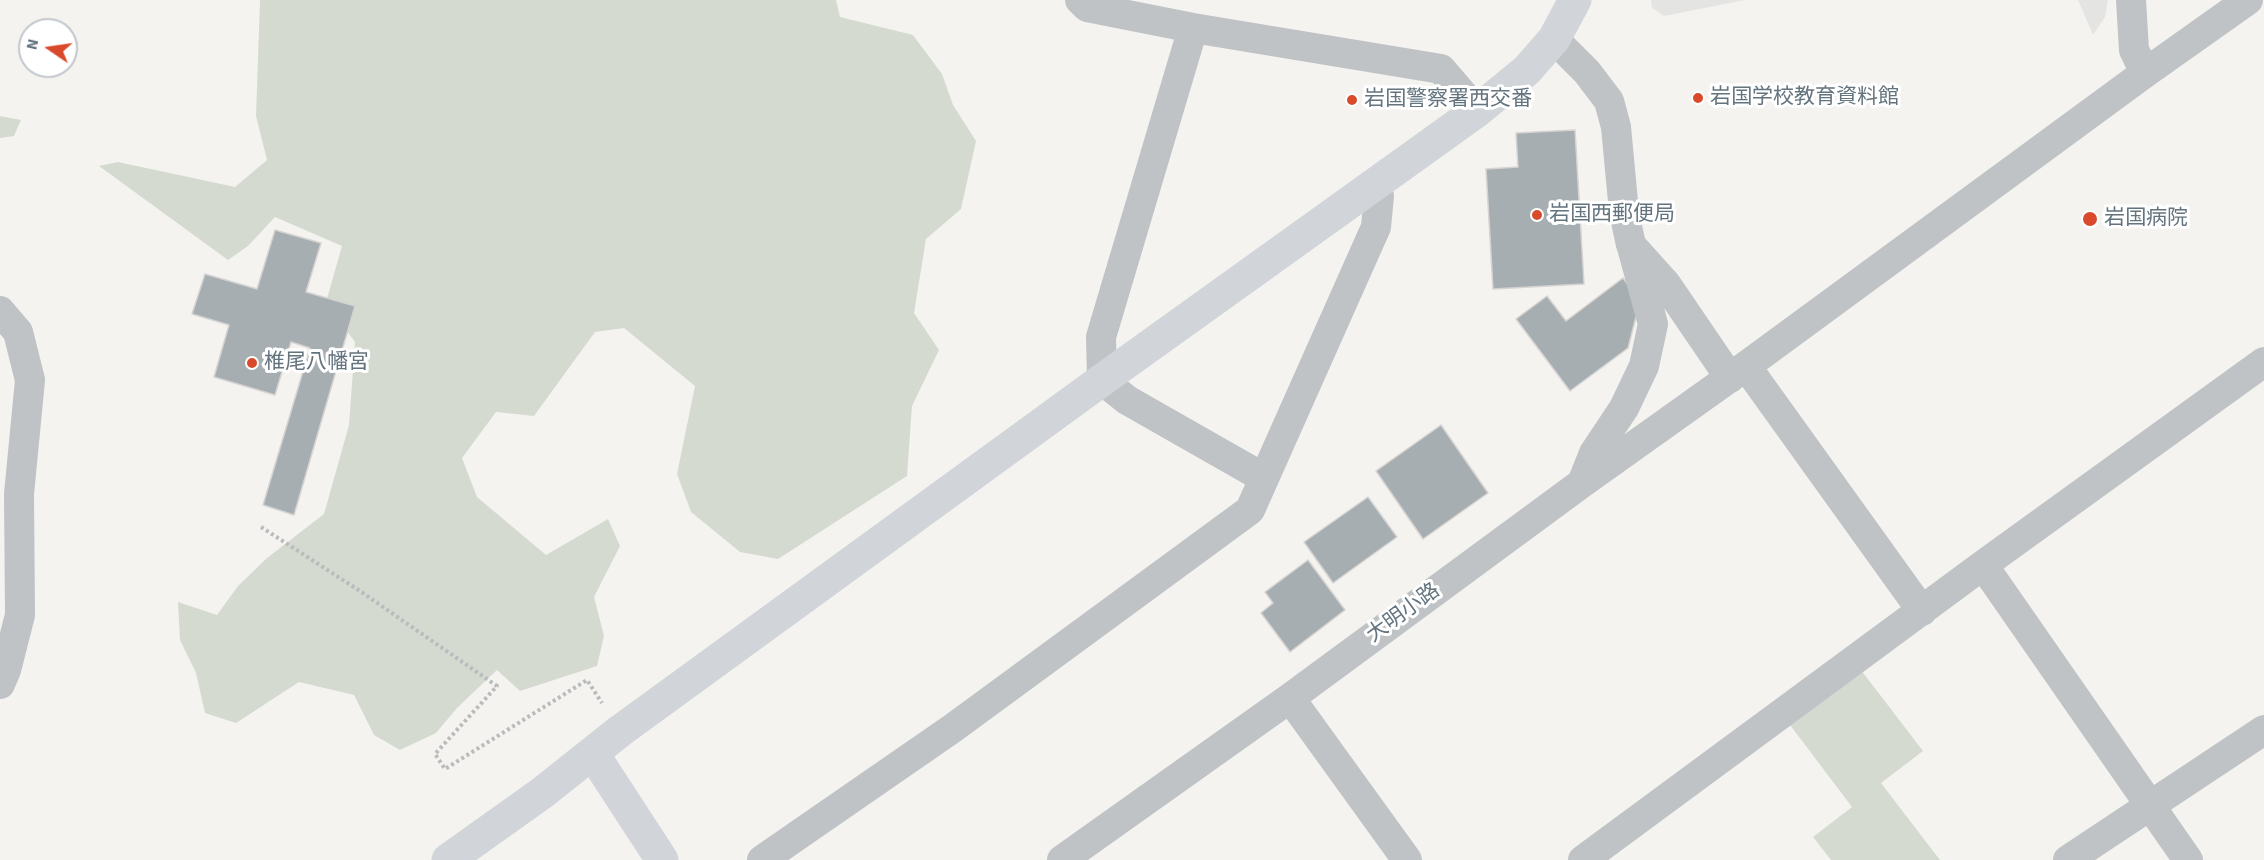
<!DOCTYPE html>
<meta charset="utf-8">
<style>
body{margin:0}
#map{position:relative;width:2264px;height:860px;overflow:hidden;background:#f4f3f0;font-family:"Source Sans 3",sans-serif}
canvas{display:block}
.north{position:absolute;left:18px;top:18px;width:60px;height:60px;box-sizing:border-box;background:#fff;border:2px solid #c1c7cc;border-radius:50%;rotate:283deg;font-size:16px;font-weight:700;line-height:24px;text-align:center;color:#64747f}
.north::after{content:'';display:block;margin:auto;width:21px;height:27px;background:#d84a2b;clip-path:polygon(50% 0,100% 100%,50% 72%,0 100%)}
</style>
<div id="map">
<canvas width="2264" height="860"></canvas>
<div class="north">N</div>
</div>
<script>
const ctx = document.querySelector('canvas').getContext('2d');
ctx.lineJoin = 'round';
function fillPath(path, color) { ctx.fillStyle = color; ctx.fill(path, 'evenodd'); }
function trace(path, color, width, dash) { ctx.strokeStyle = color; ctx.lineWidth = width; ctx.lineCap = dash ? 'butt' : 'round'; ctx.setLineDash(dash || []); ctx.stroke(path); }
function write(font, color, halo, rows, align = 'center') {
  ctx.font = font + ' "Source Sans 3","Noto Sans JP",sans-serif'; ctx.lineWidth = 6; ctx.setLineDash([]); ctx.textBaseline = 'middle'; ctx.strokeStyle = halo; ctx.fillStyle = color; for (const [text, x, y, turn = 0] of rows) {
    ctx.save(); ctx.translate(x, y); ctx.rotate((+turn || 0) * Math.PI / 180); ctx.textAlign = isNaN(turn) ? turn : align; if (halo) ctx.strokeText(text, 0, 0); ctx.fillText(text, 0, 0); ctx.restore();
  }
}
fillPath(new Path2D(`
 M 1651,0 L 1745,0 L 1664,16 L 1652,8 Z
 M 2078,0 L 2108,0 L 2105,17 L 2093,35 Z`), '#e4e5e3');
fillPath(new Path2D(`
 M 260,0 L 836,0 L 840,17 L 913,35 L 942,74 L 953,105 L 976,141 L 961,209 L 926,239 L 914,313 L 939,350 L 912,406 L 907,476 L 778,559 L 740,552 L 691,512 L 677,474 L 695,386 L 624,328 L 595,332 L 534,416 L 496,412 L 462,458 L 477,497 L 546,555 L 608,519 L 620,546 L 594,597 L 604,636 L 597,666 L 520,691 L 497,670 L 457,708 L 436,733 L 400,750 L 374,735 L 354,695 L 299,682 L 236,723 L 205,713 L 196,673 L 180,640 L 178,602 L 217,615 L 238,586 L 267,558 L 324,514 L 349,425 L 355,342 L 326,302 L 342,246 L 275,217 L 248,246 L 228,260 L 99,166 L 118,162 L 235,187 L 267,160 L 256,116 Z
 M 0,116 L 21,120 L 14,136 L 0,138 Z
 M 1861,670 L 1923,751 L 1881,783 L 1940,860 L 1831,860 L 1813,837 L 1852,807 L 1790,725 Z`), '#d5dad1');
const building = new Path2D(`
 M 1575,130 L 1584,284 L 1493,289 L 1486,169 L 1518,167 L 1516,133 Z
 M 275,230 L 321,243 L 306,292 L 355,306 L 294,515 L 263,505 L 310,348 L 291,342 L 275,395 L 214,377 L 229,325 L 192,314 L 205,274 L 257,289 Z
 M 1623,278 L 1640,301 L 1628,348 L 1570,391 L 1516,319 L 1547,296 L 1566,321 Z
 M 1441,425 L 1488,493 L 1423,539 L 1376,471 Z
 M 1368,497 L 1397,537 L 1333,583 L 1304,542 Z
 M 1308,560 L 1345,610 L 1290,652 L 1261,613 L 1273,603 L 1265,592 Z`);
fillPath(building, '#a6aeb2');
trace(building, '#d5d4d2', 1.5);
trace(new Path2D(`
 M 261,527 L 360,591 L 497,686 L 435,754 L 445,769 L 587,680 L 602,703`), '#b9bbbd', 4, [3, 3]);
trace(new Path2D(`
 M 1080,0 L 1087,7 L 1193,28 L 1441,69 L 1477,111
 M 2131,0 L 2134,50 L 2145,73
 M 1193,28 L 1101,337 L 1102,380 L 1127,400 L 1264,478
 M 1554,39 L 1587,72 L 1609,101 L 1616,127 L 1624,212 L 1631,245 L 1666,284 L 1730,378
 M 0,311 L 18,332 L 30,380 L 19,494 L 20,615 L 6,670 L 0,684
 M 1746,366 L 1922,611
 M 1582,483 L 1594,453 L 1624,408 L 1644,366 L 1653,324 L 1633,251
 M 1983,565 L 2188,860
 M 1290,698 L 1407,860
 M 762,860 L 953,728 L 1250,510 L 1376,227 L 1379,196 L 1374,185
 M 1062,860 L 1290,698 L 1582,483 L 1746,366 L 2145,73 L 2248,0
 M 1583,860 L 1983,565 L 2264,362
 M 2068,860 L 2264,730`), '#bfc3c6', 30);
trace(new Path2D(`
 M 593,754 L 662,860
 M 448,860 L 542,793 L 620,731 L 1102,380 L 1477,111 L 1527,70 L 1554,39 L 1575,0`), '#d1d5d9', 33);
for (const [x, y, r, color] of [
 [1698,98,6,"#d84a2b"],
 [1352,100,6,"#d84a2b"],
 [1537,215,6,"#d84a2b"],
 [2090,219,8,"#d84a2b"],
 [252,363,6,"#d84a2b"]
]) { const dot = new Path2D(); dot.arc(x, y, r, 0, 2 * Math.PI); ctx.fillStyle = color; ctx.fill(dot); trace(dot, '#fff', 2); }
write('21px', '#64747f', '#fff', [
 ["岩国学校教育資料館",1710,98],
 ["岩国警察署西交番",1364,100],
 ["岩国西郵便局",1549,215],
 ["岩国病院",2104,219],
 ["椎尾八幡宮",264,363]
], 'left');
write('21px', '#64747f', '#fff', [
 ["大明小路",1404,614,-36]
]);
</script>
